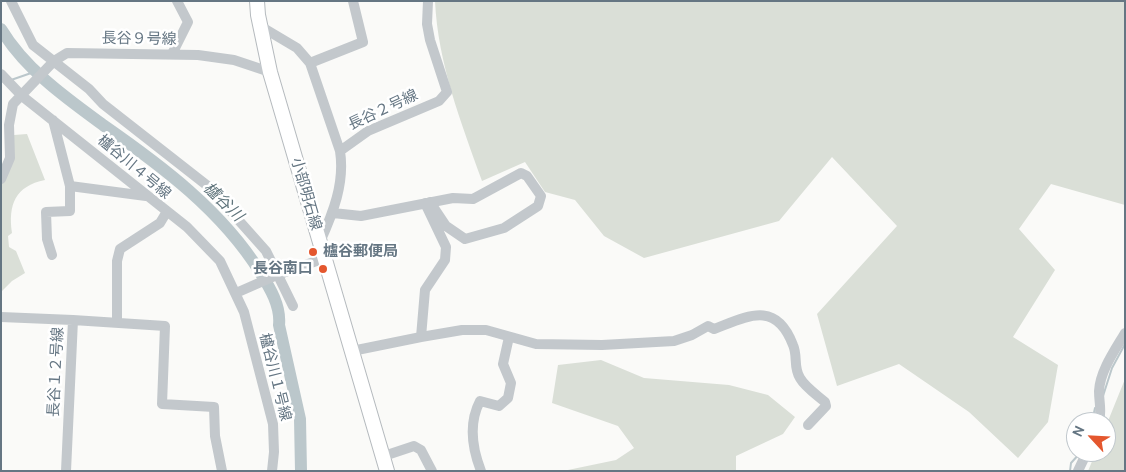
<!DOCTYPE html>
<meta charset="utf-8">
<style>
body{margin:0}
#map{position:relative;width:1126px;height:472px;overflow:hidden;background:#fafaf8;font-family:Cabin,sans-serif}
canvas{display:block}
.frame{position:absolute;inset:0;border:2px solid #657683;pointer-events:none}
.north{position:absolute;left:1066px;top:412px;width:50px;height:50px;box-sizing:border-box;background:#fff;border:1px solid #c1c8cd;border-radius:50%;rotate:295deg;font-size:14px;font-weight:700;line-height:20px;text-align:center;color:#657683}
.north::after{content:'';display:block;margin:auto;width:18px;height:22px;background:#e4572e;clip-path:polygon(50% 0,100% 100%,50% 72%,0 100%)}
</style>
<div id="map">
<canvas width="1126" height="472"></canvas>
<div class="frame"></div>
<div class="north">N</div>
</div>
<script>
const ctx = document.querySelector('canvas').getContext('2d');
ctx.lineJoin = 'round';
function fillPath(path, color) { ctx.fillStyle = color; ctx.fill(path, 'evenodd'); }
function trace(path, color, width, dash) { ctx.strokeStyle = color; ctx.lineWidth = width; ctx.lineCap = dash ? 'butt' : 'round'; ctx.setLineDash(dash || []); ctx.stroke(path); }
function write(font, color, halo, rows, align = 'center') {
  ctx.font = font + ' Cabin,"Noto Sans JP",sans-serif'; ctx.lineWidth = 5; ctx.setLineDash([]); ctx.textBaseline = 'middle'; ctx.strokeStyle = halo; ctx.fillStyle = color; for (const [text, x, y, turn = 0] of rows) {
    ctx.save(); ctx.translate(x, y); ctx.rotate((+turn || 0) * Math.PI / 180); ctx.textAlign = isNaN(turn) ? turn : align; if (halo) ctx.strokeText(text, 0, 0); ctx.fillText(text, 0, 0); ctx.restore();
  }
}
fillPath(new Path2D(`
 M 435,1 L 1125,1 L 1125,205 L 1051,184 L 1019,229 L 1055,270 L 1013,337 L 1058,365 L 1048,422 L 1018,458 L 969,412 L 899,364 L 837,386 L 817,314 L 897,226 L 832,157 L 779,221 L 644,258 L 604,236 L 575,200 L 545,192 L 525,162 L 482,181 C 461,122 438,64 435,1 Z
 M 14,122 L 14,135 L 27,134 L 45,180 C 15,186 8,205 12,233 L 8,236 L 9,247 L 16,251 L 25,273 L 12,281 L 1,292 L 1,183 Z
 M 601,360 L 644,378 L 729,385 L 768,395 L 795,417 L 783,434 L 736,456 L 736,471 L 563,471 L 616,460 L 634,448 L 618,426 L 552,403 L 558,365 Z
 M 1125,379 L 1125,471 L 1088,471 L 1096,452 L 1106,452 L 1106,426 Z`), '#dadfd7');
trace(new Path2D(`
 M 11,80 L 37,71
 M 1103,396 L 1112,368 L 1125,344
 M 1092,422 L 1095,408
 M 1070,471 L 1071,463 L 1081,452`), '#bbc7cb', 2);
trace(new Path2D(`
 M 1,29 C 25,69 66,98 103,125 C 162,166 222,211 260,272 C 270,288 281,306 279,325 L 300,419 L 301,471`), '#bbc7cb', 12);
const major = new Path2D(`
 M 257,1 L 258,15 L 270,72 L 387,471`);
trace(major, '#b5babe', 16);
trace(new Path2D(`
 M 11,1 L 33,45 L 89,89 L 103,104 L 209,187 L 266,251 L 293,306
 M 260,26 L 297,48 L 310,63
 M 172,54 L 188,22 L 177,1
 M 1,74 L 22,96 L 187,227 L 220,261 L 244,312 L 273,424 L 274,452 L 272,471
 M 340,151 L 368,131 L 439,101 L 447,92 L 430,40 L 427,24 L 428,1
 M 1,179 L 10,158 L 9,125 L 13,104 L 54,61 L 67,53 L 198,55 L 234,60 L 270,72
 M 70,186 L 146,196
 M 333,213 L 361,216 L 453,198 L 473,199 L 521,173 L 527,176 L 541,196 L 538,206 L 504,228 L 465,239 L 446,226 L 430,202
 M 320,242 C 333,213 345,183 340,151 L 310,63 L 363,42 L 353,1
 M 52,255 L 47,239 L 46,212 L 70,211 L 70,186 L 53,120
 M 236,293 L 277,275 L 325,258
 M 1,317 L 73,320
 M 117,323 L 117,261 L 120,249 L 160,223 L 166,213
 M 421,337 L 462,330 L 486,330 L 536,344 L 602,345 L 674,341 L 692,335 L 708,326 L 714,329 C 748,316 776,300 793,345 C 798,356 793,367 800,378 C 805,387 817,395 825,402 L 826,406 L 808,425
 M 352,351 L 421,337 L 425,290 L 445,260 L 446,247 L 425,203
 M 1099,422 C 1102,410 1099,403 1099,391 C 1100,371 1115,350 1125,333
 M 383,464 L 384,456 L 414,446 L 421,450 L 432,471
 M 66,471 L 73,320 L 165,326 L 162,404 L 214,407 L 215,436 L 222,471
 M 481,471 C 472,448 468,424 480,401 L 499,406 L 508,398 L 511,383 L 503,364 L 509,337
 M 1078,471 L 1087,452`), '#c3c8cc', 10);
trace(major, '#fff', 14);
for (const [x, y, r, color] of [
 [313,252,5,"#e4572e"],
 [323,269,5,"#e4572e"]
]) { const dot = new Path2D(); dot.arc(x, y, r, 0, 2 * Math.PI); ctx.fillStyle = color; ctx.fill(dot); trace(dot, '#fff', 2); }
write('15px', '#657683', '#fff', [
 ["長谷９号線",139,39,1],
 ["長谷２号線",383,110,-25],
 ["櫨谷川４号線",134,167,40],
 ["小部明石線",306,194,74],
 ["長谷１２号線",56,372,-87],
 ["櫨谷川１号線",275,377,76]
]);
write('bold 15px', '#657683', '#fff', [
 ["櫨谷郵便局",323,252],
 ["長谷南口",313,269,"right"]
], 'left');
write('italic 16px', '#60757c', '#fff', [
 ["櫨谷川",223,202,44]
]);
</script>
